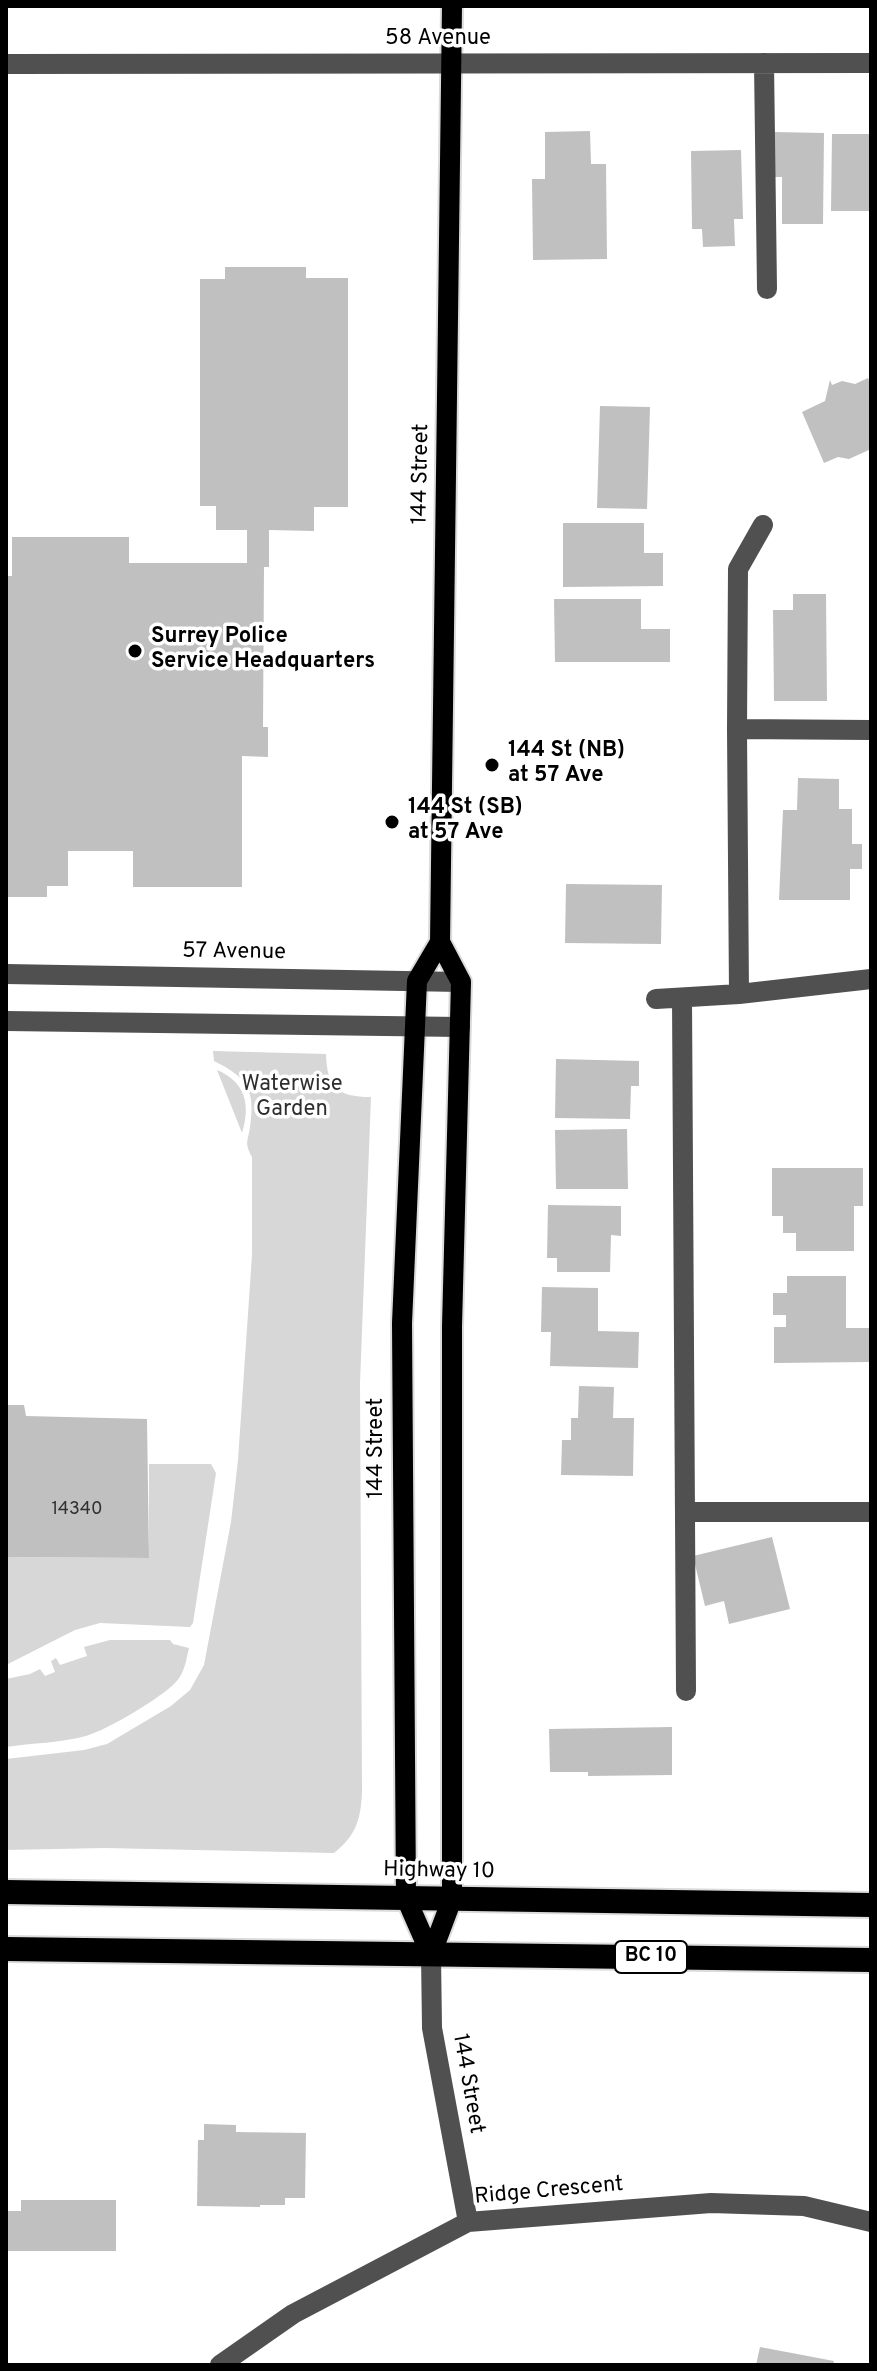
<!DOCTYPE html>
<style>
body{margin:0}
#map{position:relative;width:877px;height:2371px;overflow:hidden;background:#fff;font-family:Overpass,sans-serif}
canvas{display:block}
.frame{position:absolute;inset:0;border:8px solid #000;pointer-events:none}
</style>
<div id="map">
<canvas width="877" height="2371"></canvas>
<div class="frame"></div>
</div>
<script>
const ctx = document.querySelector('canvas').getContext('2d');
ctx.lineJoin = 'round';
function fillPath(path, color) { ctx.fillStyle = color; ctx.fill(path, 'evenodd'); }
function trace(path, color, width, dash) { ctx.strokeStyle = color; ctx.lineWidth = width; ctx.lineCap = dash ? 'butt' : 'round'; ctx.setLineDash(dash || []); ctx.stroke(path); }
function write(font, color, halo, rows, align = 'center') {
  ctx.font = font + ' Overpass,sans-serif'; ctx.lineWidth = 7; ctx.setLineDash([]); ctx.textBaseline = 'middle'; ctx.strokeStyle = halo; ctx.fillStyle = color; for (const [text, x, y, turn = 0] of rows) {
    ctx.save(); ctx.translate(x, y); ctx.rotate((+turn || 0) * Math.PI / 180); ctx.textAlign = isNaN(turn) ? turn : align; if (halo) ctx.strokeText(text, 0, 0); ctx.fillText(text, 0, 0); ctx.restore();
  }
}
fillPath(new Path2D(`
 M 213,1051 L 326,1054 C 327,1087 337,1097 371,1097 L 360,1383 L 362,1791 C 361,1819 356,1836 334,1853 L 105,1848 L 6,1850 L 6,1759 L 84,1750 L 107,1744 L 171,1706 L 190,1690 L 204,1665 L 231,1522 L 238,1460 L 252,1255 L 252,1157 C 244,1142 248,1142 250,1127 C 256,1089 246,1077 214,1061 Z
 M 217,1070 C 245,1082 251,1104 242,1133 Z
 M 149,1464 L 211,1464 L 216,1473 L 193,1623 L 190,1627 L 100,1623 L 75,1630 L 6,1665 L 6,1557 L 149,1558 Z
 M 110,1640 L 170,1640 L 173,1644 L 189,1648 C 186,1660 185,1672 176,1682 C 161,1698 107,1730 86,1736 C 61,1743 32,1743 6,1747 L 6,1679 L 30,1674 L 40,1669 L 45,1676 L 55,1672 L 51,1661 L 56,1658 L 60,1665 L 87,1656 L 84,1647 Z`), '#d7d7d7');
fillPath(new Path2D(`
 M 590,131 L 591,164 L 606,164 L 607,259 L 533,260 L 532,179 L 545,179 L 545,132 Z
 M 774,132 L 824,133 L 823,224 L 782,224 L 782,177 L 774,177 Z
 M 832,134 L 871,134 L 871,211 L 831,211 Z
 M 741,150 L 743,219 L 734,219 L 735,246 L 703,247 L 702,229 L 692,229 L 691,151 Z
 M 225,267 L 306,267 L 306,278 L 348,278 L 348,507 L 314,507 L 314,531 L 269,530 L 269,567 L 264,567 L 263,727 L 268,727 L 268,757 L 242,756 L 242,887 L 133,887 L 133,851 L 68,851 L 68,886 L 47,886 L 47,897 L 6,897 L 6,576 L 12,576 L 12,537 L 129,537 L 129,563 L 247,563 L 247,530 L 216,530 L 216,506 L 200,506 L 200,279 L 225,279 Z
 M 868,378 L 871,384 L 871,449 L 849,459 L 838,457 L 824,463 L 802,412 L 825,401 L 830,380 L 832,385 L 842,381 L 855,384 Z
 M 600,406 L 650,407 L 647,509 L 597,508 Z
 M 563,523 L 644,523 L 644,553 L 663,553 L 663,586 L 563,587 Z
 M 793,594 L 826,594 L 827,701 L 774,701 L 773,610 L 793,610 Z
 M 554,599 L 641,599 L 641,629 L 670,629 L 670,662 L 555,662 Z
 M 798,778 L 839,779 L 839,809 L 852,809 L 852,844 L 862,844 L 862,869 L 850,869 L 850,900 L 779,900 L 783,810 L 797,810 Z
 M 566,884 L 662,885 L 661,944 L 565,943 Z
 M 556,1059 L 639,1061 L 639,1086 L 631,1086 L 630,1119 L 555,1118 Z
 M 627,1129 L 628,1189 L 556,1189 L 555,1130 Z
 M 772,1168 L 863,1168 L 863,1206 L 854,1206 L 854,1251 L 796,1251 L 796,1233 L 783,1233 L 783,1216 L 772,1216 Z
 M 548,1205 L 621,1206 L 621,1236 L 611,1235 L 610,1272 L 557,1272 L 557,1258 L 547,1258 Z
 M 787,1276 L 846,1276 L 846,1328 L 871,1328 L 871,1362 L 774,1363 L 774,1327 L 786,1327 L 786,1315 L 773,1315 L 773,1293 L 787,1293 Z
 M 542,1287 L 598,1288 L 598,1331 L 639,1332 L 638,1368 L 550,1366 L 551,1332 L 541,1332 Z
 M 579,1386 L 614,1387 L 613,1418 L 634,1418 L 633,1476 L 561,1475 L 562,1440 L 571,1440 L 571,1418 L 578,1418 Z
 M 6,1405 L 24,1405 L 26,1416 L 147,1419 L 149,1558 L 6,1557 Z
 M 772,1537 L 790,1609 L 729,1624 L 724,1601 L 705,1606 L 693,1556 Z
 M 672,1727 L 672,1775 L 588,1776 L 588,1772 L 550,1772 L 549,1729 Z
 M 204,2124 L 236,2125 L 236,2132 L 306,2133 L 305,2198 L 285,2198 L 285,2205 L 260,2205 L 260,2207 L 197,2206 L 198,2140 L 204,2140 Z
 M 21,2200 L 116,2200 L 116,2251 L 6,2251 L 6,2211 L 21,2211 Z
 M 760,2347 L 834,2361 L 833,2365 L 756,2365 Z`), '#c0c0c0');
const major = new Path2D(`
 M 431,1955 L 452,1899 L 452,1326 L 461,982 L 440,942 L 452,6
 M 431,1955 L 406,1898 L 402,1323 L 417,981 L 440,942`);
const highway = new Path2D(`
 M 6,1892 L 871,1905
 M 6,1949 L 871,1960`);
trace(major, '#dbdbdb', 24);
trace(highway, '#dbdbdb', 28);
trace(new Path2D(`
 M 764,63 L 767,289
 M 6,64 L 871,63
 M 763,525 L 738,569 L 737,729 L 871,730
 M 737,729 L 739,994
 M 6,974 L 461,982
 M 682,998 L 686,1691
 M 656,999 L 739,994 L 871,979
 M 6,1021 L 460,1027
 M 685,1512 L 871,1512
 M 431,1955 L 432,2028 L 468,2222
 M 220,2365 L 293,2314 L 468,2222 L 711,2203 L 804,2206 L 871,2222`), '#505050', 20);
trace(major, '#000', 20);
trace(highway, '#000', 24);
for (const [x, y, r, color] of [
 [135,651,8,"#000"],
 [492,765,8,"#000"],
 [392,822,8,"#000"]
]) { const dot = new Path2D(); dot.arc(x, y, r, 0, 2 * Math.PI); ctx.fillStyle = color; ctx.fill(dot); trace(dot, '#fff', 3); }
write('18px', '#303030', null, [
 ["14340",77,1510]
]);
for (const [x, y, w] of [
 [651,1957,72]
]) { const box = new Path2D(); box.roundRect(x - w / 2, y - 16, w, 32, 6); ctx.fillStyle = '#fff'; ctx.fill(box); trace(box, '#000', 2); }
write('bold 20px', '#000', null, [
 ["BC 10",651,1957]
]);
write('22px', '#000', '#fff', [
 ["58 Avenue",438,40],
 ["144 Street",422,474,-89],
 ["57 Avenue",234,953,1],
 ["144 Street",378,1448,-90],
 ["Highway 10",439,1872,1],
 ["144 Street",467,2084,80],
 ["Ridge Crescent",549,2192,-5]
]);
write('bold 22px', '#000', '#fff', [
 ["Surrey Police",151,638],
 ["Service Headquarters",151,663],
 ["144 St (NB)",508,752],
 ["at 57 Ave",508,777],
 ["144 St (SB)",408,809],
 ["at 57 Ave",408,834]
], 'left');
write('22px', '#2e2e2e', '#fff', [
 ["Waterwise",292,1086],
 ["Garden",292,1111]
]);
</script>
